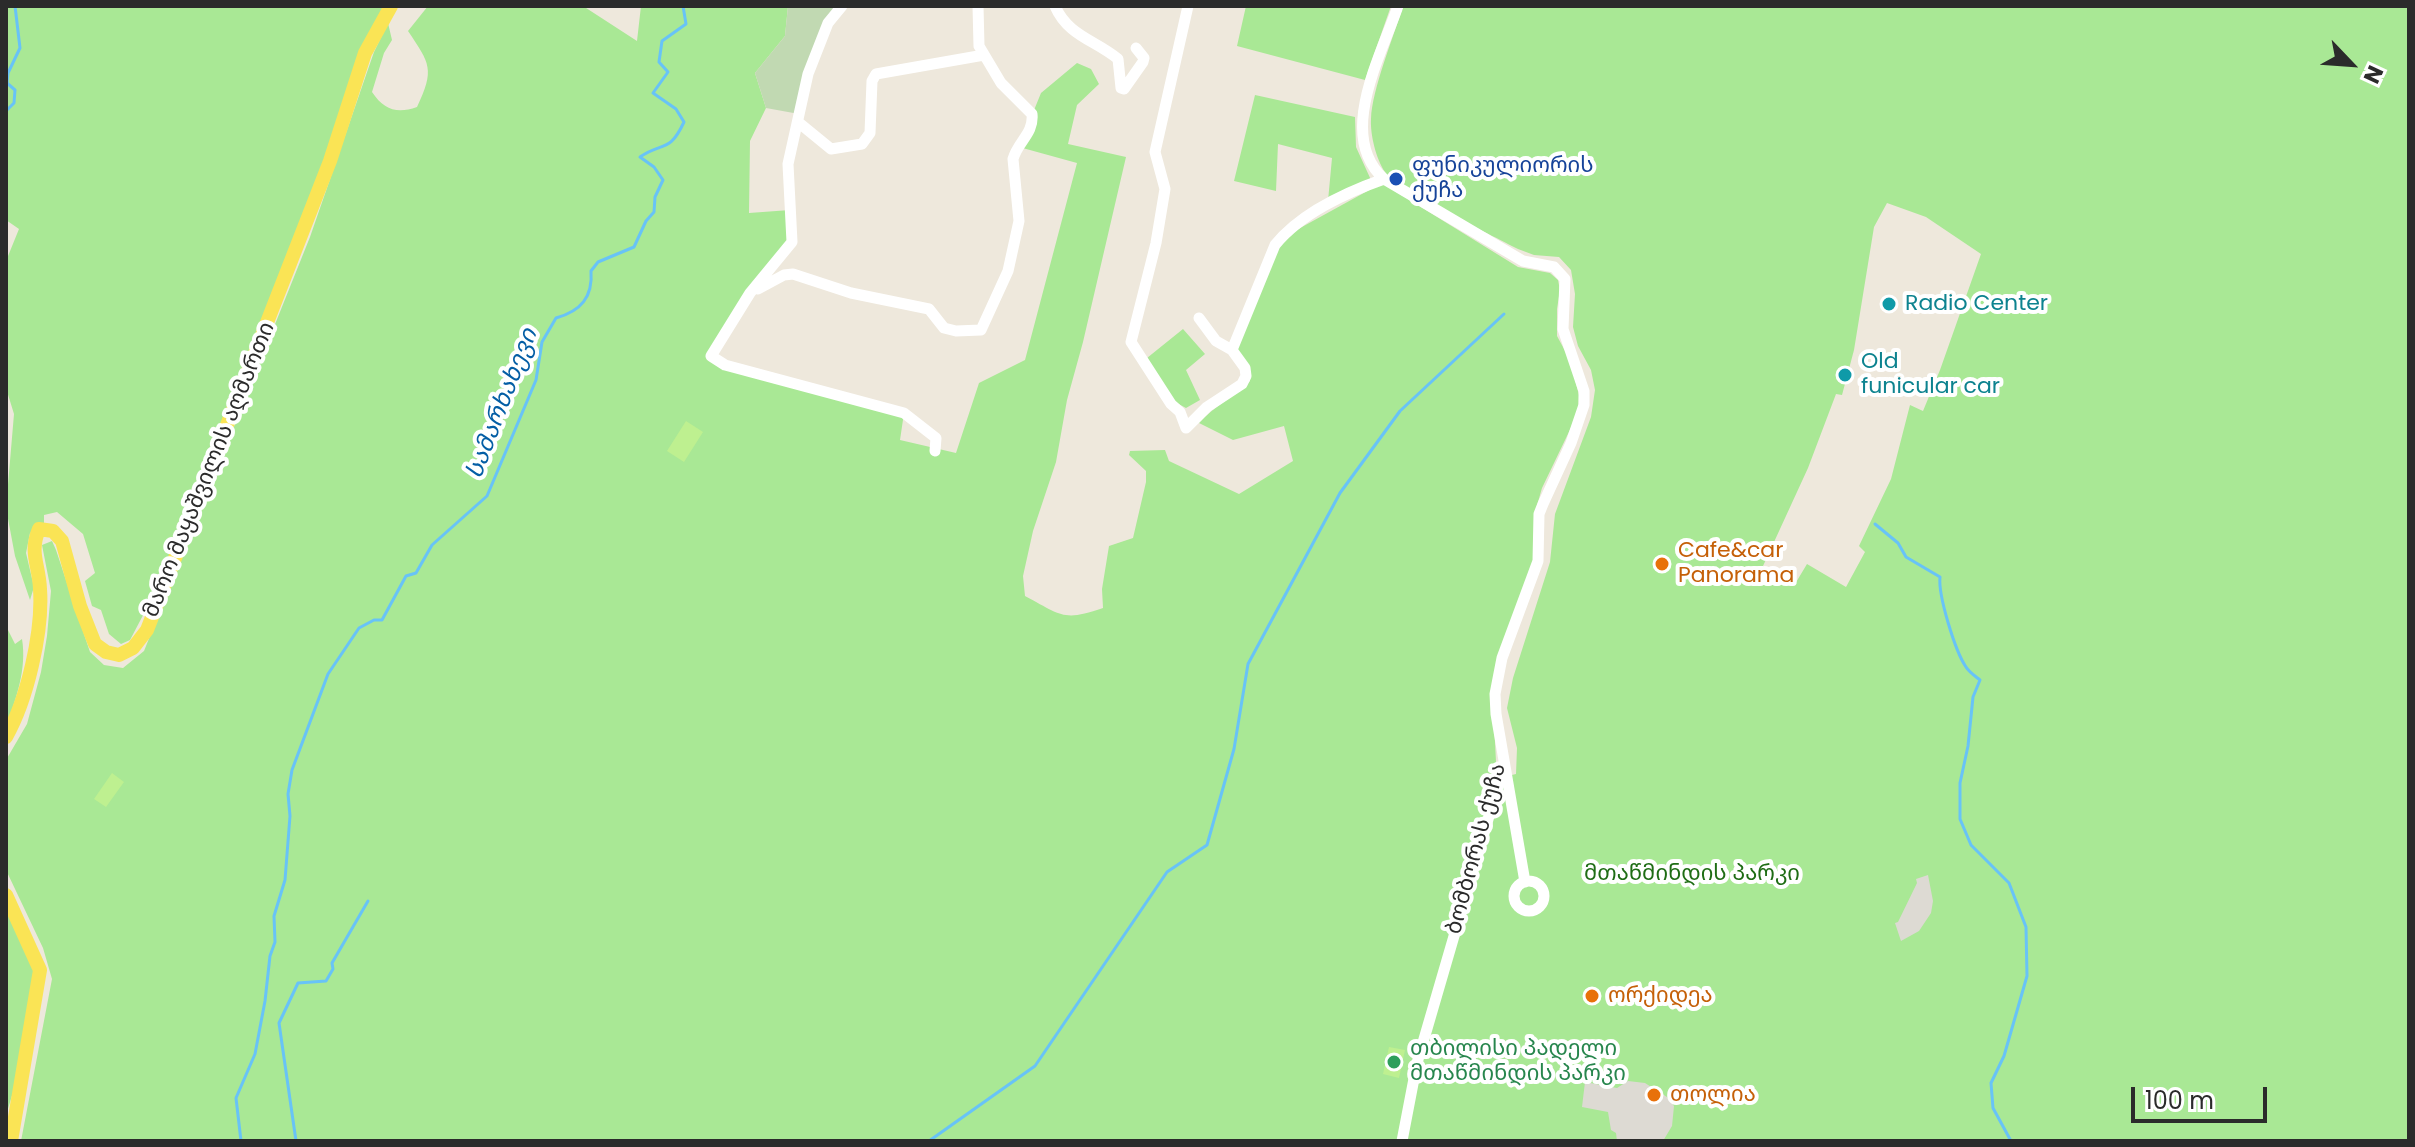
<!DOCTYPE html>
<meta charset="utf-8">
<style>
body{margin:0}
#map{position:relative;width:2415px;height:1147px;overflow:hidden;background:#eee8dc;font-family:Poppins,sans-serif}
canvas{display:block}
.frame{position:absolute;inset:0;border:8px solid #2b2b2b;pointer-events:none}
.north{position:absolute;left:2311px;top:24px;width:80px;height:80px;-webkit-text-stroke:6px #fff;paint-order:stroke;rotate:115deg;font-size:22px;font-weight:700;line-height:32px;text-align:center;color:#2b2b2b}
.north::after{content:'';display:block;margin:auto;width:28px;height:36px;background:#2b2b2b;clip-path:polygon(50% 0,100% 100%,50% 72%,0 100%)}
.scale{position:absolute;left:2131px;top:1087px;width:136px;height:36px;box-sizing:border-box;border:4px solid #2b2b2b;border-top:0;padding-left:10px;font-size:24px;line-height:28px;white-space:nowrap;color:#2b2b2b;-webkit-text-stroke:6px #fff;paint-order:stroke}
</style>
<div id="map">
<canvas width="2415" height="1147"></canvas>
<div class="frame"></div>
<div class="north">N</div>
<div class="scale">100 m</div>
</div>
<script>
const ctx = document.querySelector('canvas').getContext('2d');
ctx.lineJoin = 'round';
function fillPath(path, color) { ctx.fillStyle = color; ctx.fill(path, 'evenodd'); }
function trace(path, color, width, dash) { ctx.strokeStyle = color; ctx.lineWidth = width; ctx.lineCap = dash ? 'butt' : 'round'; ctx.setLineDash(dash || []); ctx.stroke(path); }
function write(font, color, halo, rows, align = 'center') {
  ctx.font = font + ' Poppins,"Noto Sans Georgian",sans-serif'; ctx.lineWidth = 8; ctx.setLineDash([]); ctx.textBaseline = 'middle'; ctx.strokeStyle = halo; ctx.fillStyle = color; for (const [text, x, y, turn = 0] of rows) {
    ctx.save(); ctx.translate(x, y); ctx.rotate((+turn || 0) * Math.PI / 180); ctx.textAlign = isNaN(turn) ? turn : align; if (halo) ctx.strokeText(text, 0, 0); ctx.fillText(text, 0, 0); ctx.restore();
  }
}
fillPath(new Path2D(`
 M 6,6 L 385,6 L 161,581 L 130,640 L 121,644 L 109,634 L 101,610 L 92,606 L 85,581 L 95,573 L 83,534 L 57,512 L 44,515 L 44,524 L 30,533 L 26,553 L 34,587 L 30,600 L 15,556 L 6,508 L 14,414 L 6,388 L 6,261 L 19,229 L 6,220 Z
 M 428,6 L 583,6 L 637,41 L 641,6 L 788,6 L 785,36 L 755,73 L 766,108 L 750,141 L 749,213 L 790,210 L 793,234 L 750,293 L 711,356 L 904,413 L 900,440 L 956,453 L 979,383 L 1025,360 L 1077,163 L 1019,147 L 1041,93 L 1077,63 L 1091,69 L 1099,84 L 1077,105 L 1068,144 L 1126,157 L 1083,342 L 1067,400 L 1056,462 L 1033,531 L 1023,576 L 1025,596 C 1061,615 1063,622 1103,608 L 1102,589 L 1109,546 L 1133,538 L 1146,482 L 1146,471 L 1129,455 L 1130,451 L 1165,450 L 1169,461 L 1239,494 L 1293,461 L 1284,426 L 1233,440 L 1199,423 C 1214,406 1234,397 1250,381 L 1249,368 L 1236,350 L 1280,244 L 1291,233 L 1382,183 L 1518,267 L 1550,273 L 1558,280 L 1560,290 L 1557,309 L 1557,336 L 1570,360 L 1579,395 L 1578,413 L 1542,488 L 1536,509 L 1535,558 L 1492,682 L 1496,762 L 1491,780 L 1516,774 L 1517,748 L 1507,708 L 1513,678 L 1550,562 L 1555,514 L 1591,417 L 1595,390 L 1591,370 L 1578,346 L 1573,327 L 1575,294 L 1571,270 L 1559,257 L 1534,255 L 1518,249 C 1490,234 1401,193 1385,172 C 1376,159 1370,134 1371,119 C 1372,89 1394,36 1403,6 L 2409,6 L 2409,1141 L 21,1141 L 52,979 L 43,948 L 6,870 L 6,760 L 27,724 L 41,672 L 47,636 L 51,591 L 42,545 L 52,541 L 56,550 L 90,652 L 104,665 L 123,668 L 144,651 L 310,237 L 374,52 L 388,23 L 392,40 L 384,53 L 372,92 C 384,110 397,114 417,107 C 435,69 430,64 408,31 ZM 1887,203 L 1926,217 L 1981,254 L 1940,370 L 1923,411 L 1910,405 L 1891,479 L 1859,546 L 1865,552 L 1846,587 L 1807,564 L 1795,584 L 1763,566 L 1808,468 L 1836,394 L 1842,395 L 1854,350 L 1874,227 Z
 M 1246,6 L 1391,6 L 1365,80 L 1237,46 Z
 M 1255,95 L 1355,117 L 1356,147 L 1371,180 L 1328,201 L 1332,158 L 1278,144 L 1276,191 L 1234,181 Z
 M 1183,329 L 1205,354 L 1186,370 L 1200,400 L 1186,408 L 1173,401 L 1147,358 Z
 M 6,626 L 15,644 L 22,639 C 27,669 16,699 6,727 Z
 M 6,903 L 35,969 L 16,1083 L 6,1115 Z`), '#a9e895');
fillPath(new Path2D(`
 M 788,6 L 830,6 L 836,11 L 799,114 L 766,108 L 755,73 L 785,36 Z`), '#c1d9b2');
fillPath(new Path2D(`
 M 686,421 L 703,432 L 684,462 L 667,451 Z
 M 112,773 L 124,782 L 106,807 L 94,799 Z
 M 1389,1047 L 1405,1050 L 1399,1078 L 1383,1074 Z`), '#bef090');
fillPath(new Path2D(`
 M 1928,875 L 1933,901 L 1931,913 L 1919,931 L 1901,941 L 1895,923 L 1898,922 L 1917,883 L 1916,879 Z
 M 1628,1081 L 1645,1083 L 1667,1097 L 1674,1106 L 1672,1126 L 1663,1141 L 1617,1141 L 1616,1133 L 1611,1130 L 1608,1112 L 1582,1107 L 1585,1082 L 1617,1088 Z`), '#dddad3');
trace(new Path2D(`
 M 6,111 L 14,103 L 15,90 L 7,83 L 8,73 L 20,48 L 15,6
 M 1875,524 L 1898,543 L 1906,557 L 1940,577 C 1938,595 1955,651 1966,667 C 1969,672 1975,676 1980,680 L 1973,697 L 1968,746 L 1960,783 L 1960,819 L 1971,845 L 2009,883 L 2026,927 L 2027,976 L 2004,1056 L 1991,1083 L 1993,1108 L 2011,1141
 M 241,1141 L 236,1098 L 255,1054 L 265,1001 L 270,956 L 275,942 L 274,916 L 285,880 L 290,816 L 288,794 L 292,770 L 328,674 L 359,628 L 374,620 L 382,620 L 406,576 L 416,573 L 432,545 L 487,496 L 536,380 L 542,342 L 556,318 C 581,311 593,297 591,271 L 598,262 L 634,247 L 646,221 L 654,212 L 655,197 L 663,180 L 654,167 L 640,157 C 663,141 669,154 684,122 L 676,109 L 653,93 L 668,72 L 659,62 L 662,41 L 686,24 L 683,6
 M 296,1141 L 279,1023 L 298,983 L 326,981 L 333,969 L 332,963 L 368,901
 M 929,1141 L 1035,1066 L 1167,872 L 1207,845 L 1234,749 L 1248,664 L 1340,493 L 1400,411 L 1504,314`), '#68c3f7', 3);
trace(new Path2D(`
 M 842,6 L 828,23 L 808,74 L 788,164 L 792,242 L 750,293 L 711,356 L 725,365 L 904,413 L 936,438 L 935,451
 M 1055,6 C 1068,36 1095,40 1118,59 L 1121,88 L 1124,89 L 1143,62 L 1144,58 L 1136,48
 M 1398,6 C 1381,56 1336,136 1384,179 L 1523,261 L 1554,267 L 1565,279 L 1563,329 L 1584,391 L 1584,405 L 1571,443 L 1543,504 L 1539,514 L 1538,561 L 1502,658 L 1495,694 L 1496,714 L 1525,882
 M 798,122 L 831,149 L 862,144 L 870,133 L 872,81 L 876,74 L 984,55
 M 758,289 L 784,275 L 793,274 L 851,293 L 929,309 L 944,328 L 956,331 L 981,330 L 1008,271 L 1019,221 L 1013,159 C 1018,141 1034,134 1032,114 L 1001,83 L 979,46 L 978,6
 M 1232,350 L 1275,245 C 1300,214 1347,192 1384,179
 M 1186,428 L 1180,412 L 1171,404 L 1131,342 L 1156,243 L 1165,189 L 1155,152 L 1188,6
 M 1186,428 L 1207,407 L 1242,384 L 1246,376 L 1245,368 L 1232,350 L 1216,341 L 1199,318
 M1514 896a15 15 0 1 1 30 0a15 15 0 1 1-30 0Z
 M 1402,1141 L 1417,1063 L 1503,768`), '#fff', 11);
trace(new Path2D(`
 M 6,737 C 27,700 43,632 40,589 C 39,564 29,553 39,529 L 53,531 L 62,541 L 80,606 L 95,644 L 106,652 L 119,655 L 133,648 L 147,630 L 330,161 L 365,53 L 391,6
 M 6,895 L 40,970 L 11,1141`), '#fae455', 14);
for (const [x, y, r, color] of [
 [1396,179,8,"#1a4fb4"],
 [1889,304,8,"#0f9aa8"],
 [1845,375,8,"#0f9aa8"],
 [1662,564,8,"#e8710a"],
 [1592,996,8,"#e8710a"],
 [1394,1062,8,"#2e9e5b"],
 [1654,1095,8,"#e8710a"]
]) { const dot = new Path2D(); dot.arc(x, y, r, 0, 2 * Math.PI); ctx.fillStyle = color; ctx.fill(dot); trace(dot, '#fff', 3); }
write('22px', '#164399', '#fff', [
 ["ფუნიკულიორის",1412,166],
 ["ქუჩა",1412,191]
], 'left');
write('22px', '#0d838f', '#fff', [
 ["Radio Center",1905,304],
 ["Old",1861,362],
 ["funicular car",1861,387]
], 'left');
write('22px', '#2b2b2b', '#fff', [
 ["მარო მაყაშვილის აღმართი",210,470,-68],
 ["ბომბორას ქუჩა",1477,849,-75]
]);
write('22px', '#c56008', '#fff', [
 ["Cafe&car",1678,551],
 ["Panorama",1678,576],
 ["ორქიდეა",1608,996],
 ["თოლია",1670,1095]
], 'left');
write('22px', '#1f6d15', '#fff', [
 ["მთაწმინდის პარკი",1692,874]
]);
write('22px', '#27864d', '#fff', [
 ["თბილისი პადელი",1410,1049],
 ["მთაწმინდის პარკი",1410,1074]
], 'left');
write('italic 24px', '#045ea5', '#fff', [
 ["სამარხახევი",503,404,-69]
]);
</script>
